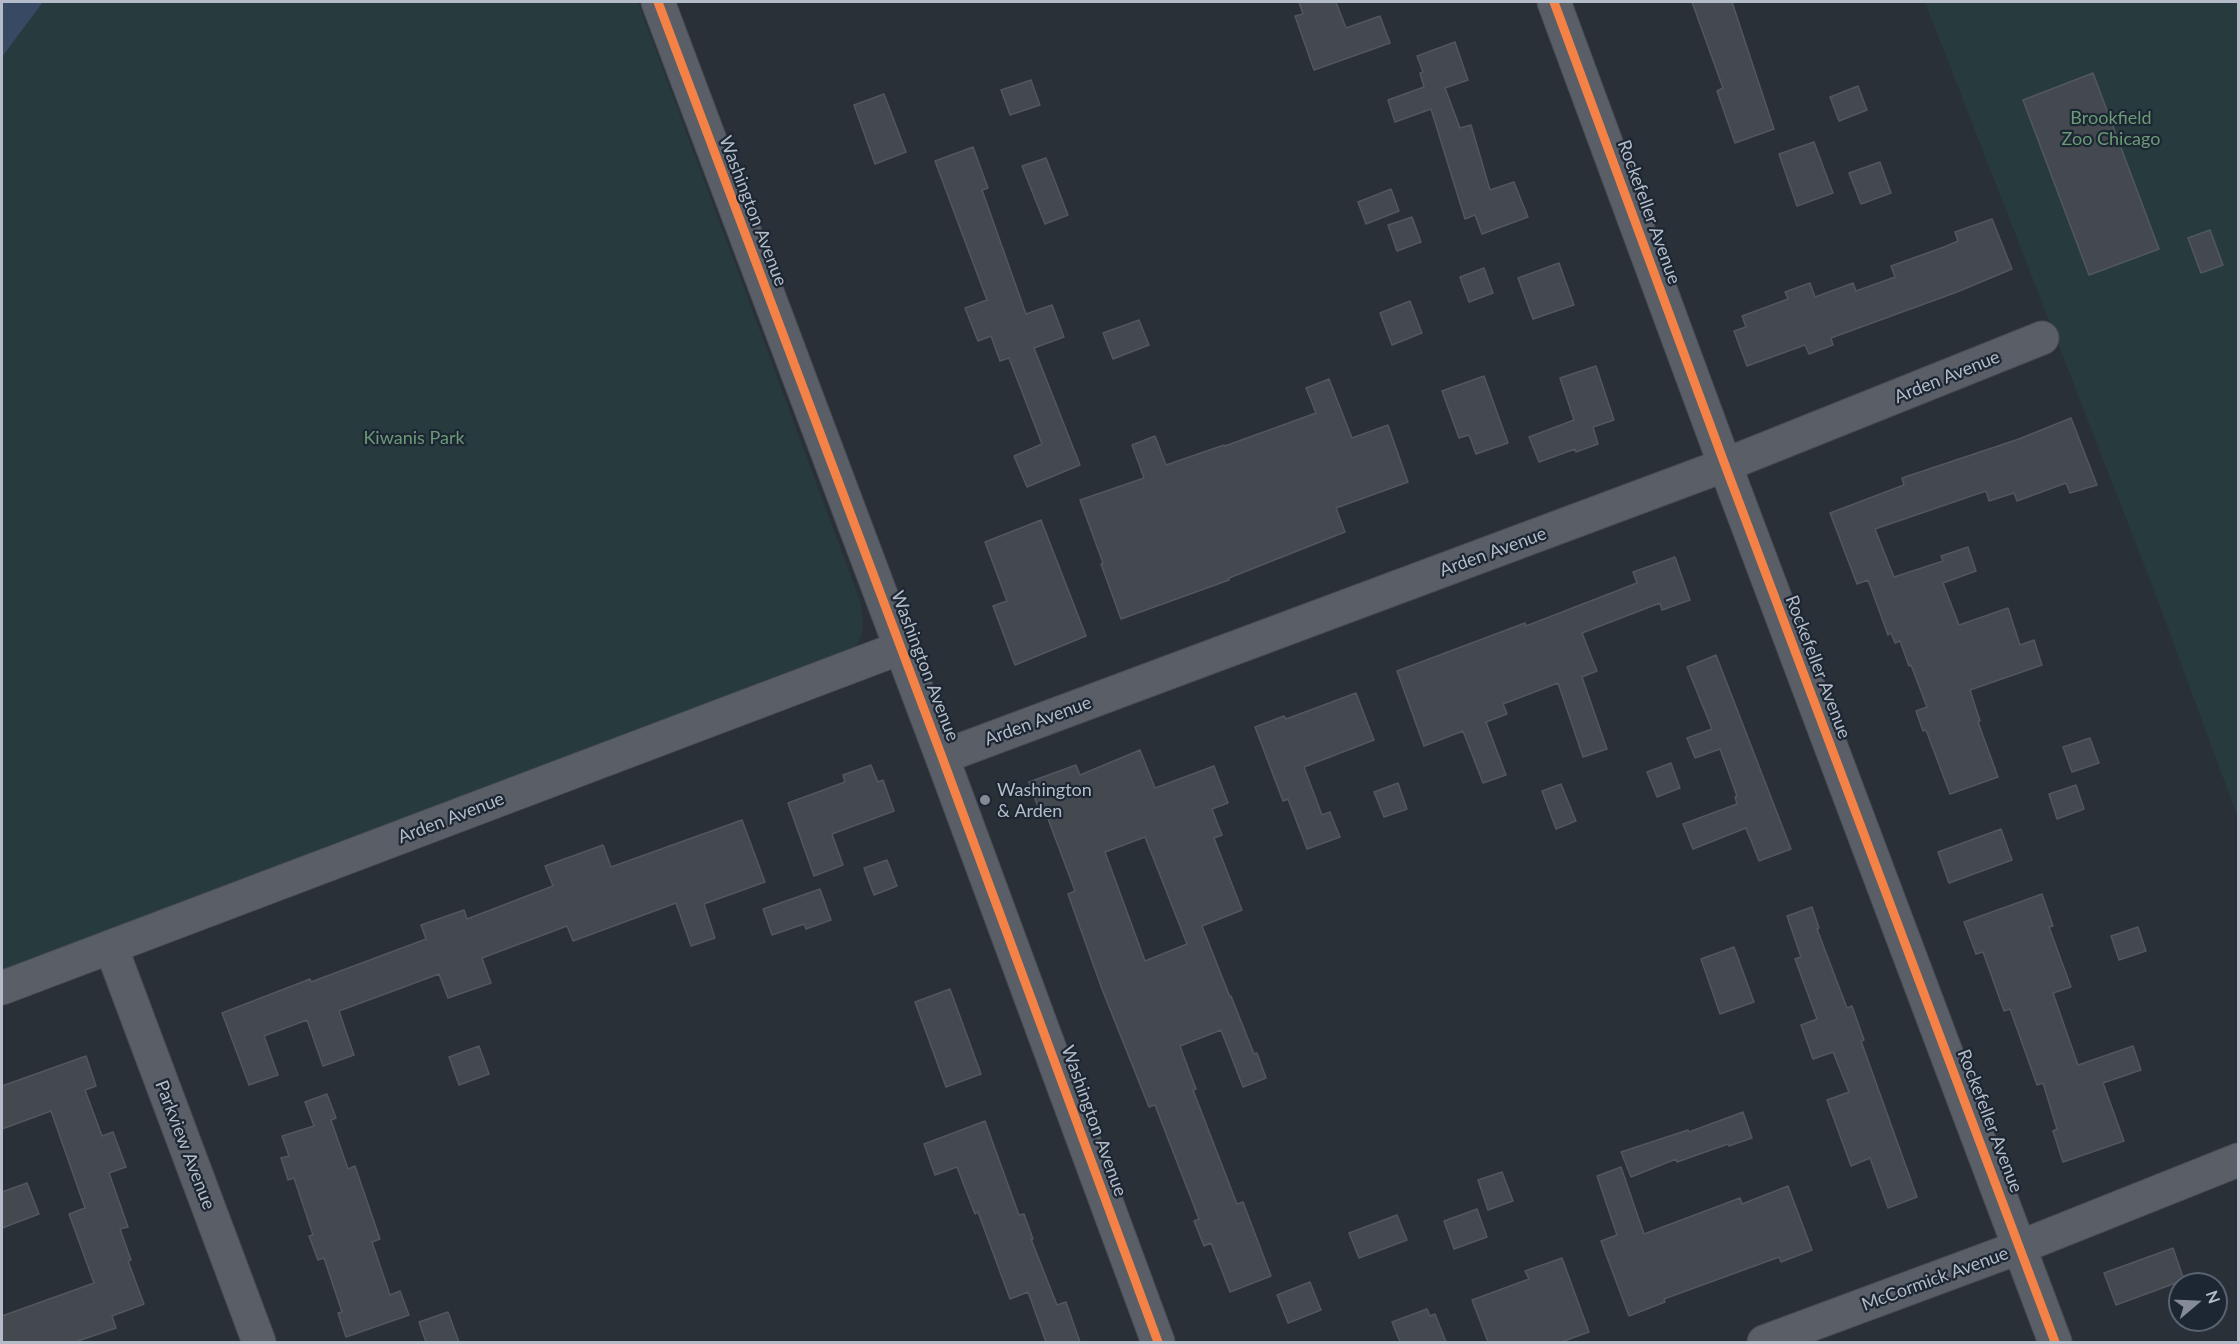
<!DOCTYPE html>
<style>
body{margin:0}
#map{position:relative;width:2240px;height:1344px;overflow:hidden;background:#2a3038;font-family:Lato,sans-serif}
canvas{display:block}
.frame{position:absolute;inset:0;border:3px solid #b4bcc9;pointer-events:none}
.north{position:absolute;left:2168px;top:1272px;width:60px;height:60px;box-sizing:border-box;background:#1d2633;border:2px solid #59626f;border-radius:50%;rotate:71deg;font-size:16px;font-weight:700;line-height:24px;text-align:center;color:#b4bcc9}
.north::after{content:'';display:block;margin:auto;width:21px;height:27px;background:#848b96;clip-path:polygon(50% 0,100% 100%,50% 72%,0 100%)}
</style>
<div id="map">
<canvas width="2240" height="1344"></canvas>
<div class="frame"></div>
<div class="north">N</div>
</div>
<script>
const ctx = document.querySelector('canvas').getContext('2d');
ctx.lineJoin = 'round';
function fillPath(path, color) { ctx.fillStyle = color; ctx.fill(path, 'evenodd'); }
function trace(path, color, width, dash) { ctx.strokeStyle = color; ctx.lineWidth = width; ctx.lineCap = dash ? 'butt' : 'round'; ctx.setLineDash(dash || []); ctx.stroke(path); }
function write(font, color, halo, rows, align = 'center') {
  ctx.font = font + ' Lato,sans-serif'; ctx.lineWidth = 4.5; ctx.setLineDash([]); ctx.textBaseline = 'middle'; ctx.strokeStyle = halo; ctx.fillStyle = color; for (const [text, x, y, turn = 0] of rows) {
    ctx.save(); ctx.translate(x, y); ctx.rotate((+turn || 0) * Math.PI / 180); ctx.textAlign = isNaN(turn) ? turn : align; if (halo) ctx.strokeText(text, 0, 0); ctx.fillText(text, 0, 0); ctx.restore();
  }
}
fillPath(new Path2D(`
 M 43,2 L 638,2 L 860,601 C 864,619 865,631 856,647 L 2,974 L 2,57 Z
 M 1925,2 L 2238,2 L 2238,818 L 2152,585 Z`), '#273a3e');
fillPath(new Path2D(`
 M 2,2 L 43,2 L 2,57 Z`), '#384963');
const building = new Path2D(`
 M 1299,2 L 1336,2 L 1346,28 L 1380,16 L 1390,43 L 1314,70 L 1295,16 L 1303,14 Z
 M 1692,2 L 1732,2 L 1774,129 L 1735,143 L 1717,91 L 1723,88 Z
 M 1455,42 L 1468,80 L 1445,88 L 1460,128 L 1471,125 L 1490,190 L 1514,182 L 1528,217 L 1482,234 L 1475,215 L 1465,219 L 1431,109 L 1395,122 L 1388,100 L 1424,87 L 1420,73 L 1423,72 L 1417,56 Z
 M 2093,73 L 2159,249 L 2089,275 L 2023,100 Z
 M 1031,80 L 1040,105 L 1010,115 L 1001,90 Z
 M 1858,86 L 1867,110 L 1839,121 L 1830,97 Z
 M 884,94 L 906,152 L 875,164 L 854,105 Z
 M 1814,142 L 1833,193 L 1797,206 L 1779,154 Z
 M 973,147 L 988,188 L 982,190 L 1026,314 L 1052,305 L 1064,337 L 1034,348 L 1080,465 L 1027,487 L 1014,456 L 1042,444 L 1009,358 L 1000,361 L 991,336 L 978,341 L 965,308 L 987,300 L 935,161 Z
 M 1046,158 L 1068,215 L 1045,224 L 1022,166 Z
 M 1880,162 L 1891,193 L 1861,204 L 1849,173 Z
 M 1391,189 L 1399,211 L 1366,224 L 1358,202 Z
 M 1412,217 L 1421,242 L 1397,251 L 1388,225 Z
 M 1992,219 L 2012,269 L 1957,292 L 1831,338 L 1833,345 L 1809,354 L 1805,345 L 1747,366 L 1734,331 L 1746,327 L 1742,316 L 1788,299 L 1785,292 L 1810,283 L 1815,297 L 1853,283 L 1856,291 L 1895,277 L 1891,266 L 1944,247 L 1958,241 L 1955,232 Z
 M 2210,230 L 2223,265 L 2201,273 L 2188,238 Z
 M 1559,263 L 1574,305 L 1533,319 L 1518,278 Z
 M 1484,268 L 1493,293 L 1469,302 L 1460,277 Z
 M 1410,301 L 1422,333 L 1392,345 L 1380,313 Z
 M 1139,320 L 1149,345 L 1113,359 L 1103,333 Z
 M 1596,366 L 1614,420 L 1593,427 L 1598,444 L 1576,452 L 1575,449 L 1539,462 L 1529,437 L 1574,420 L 1560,378 Z
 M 1484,376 L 1508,443 L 1476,454 L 1469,435 L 1459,438 L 1442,391 Z
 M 1329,379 L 1352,438 L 1388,425 L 1408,482 L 1336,508 L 1345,532 L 1229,578 L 1229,580 L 1121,619 L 1101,564 L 1103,563 L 1080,500 L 1144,478 L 1132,445 L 1155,436 L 1166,465 L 1224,445 L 1225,446 L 1316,413 L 1306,388 Z
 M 2071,418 L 2097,485 L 2070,493 L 2066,483 L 2017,501 L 2014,493 L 1989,501 L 1986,491 L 1875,529 L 1894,577 L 1943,561 L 1941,556 L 1968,547 L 1976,571 L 1943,583 L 1959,625 L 2008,608 L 2020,645 L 2034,640 L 2042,665 L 1970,690 L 1980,721 L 1978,722 L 1998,777 L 1950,794 L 1926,730 L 1923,731 L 1916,711 L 1927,707 L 1911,665 L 1909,666 L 1900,641 L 1895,643 L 1891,633 L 1888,635 L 1868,580 L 1857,584 L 1830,513 L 1904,485 L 1902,478 L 2019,439 Z
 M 1041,520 L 1086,636 L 1015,665 L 993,606 L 1007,601 L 985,542 Z
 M 1675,557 L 1690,600 L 1662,610 L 1660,603 L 1582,633 L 1597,671 L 1582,677 L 1607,749 L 1583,757 L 1558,683 L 1503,704 L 1507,714 L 1486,722 L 1506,775 L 1483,783 L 1463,731 L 1424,746 L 1397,671 L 1525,623 L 1526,626 L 1637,583 L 1633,572 Z
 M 1716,655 L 1791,849 L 1759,861 L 1746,828 L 1693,849 L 1683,824 L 1737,804 L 1735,797 L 1737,796 L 1720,749 L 1695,758 L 1687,738 L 1712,729 L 1687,667 Z
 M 1356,693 L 1374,740 L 1304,767 L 1322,815 L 1330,812 L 1340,837 L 1307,849 L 1288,799 L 1283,801 L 1255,727 L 1284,716 L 1286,719 Z
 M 2090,738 L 2099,763 L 2072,772 L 2063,747 Z
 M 1140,750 L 1155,788 L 1214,766 L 1228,803 L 1212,809 L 1222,835 L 1214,838 L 1242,910 L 1202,926 L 1230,997 L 1231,996 L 1254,1054 L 1257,1053 L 1266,1078 L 1243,1087 L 1221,1030 L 1180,1046 L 1196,1089 L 1193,1090 L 1237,1204 L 1243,1202 L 1271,1276 L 1230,1292 L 1211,1243 L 1204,1246 L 1194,1221 L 1199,1219 L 1155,1105 L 1149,1107 L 1102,989 L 1068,894 L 1075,891 L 1047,816 L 1042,818 L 1029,782 L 1076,765 L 1080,775 ZM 1145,837 L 1187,944 L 1145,961 L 1105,852 Z
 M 1671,763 L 1680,788 L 1657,797 L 1647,772 Z
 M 871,765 L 878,782 L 883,780 L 894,811 L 832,834 L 843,865 L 814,876 L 788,803 L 845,782 L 843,775 Z
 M 1398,783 L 1407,809 L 1384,817 L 1374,792 Z
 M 1561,784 L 1576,821 L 1556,829 L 1542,791 Z
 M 2076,785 L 2084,809 L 2057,819 L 2049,794 Z
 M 742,820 L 765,882 L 704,904 L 715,938 L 691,946 L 676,903 L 573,941 L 567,926 L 482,958 L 491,983 L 448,998 L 439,974 L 339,1011 L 354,1055 L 323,1066 L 307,1020 L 264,1036 L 278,1075 L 249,1085 L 222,1013 L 310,979 L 311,982 L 426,939 L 421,925 L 464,910 L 467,919 L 553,886 L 545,866 L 603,845 L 611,867 Z
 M 2001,829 L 2012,860 L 1949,883 L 1938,852 Z
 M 887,860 L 897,886 L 874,895 L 864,868 Z
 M 820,889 L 831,920 L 806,929 L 804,924 L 772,935 L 763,909 Z
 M 2042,894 L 2053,926 L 2049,927 L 2071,987 L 2053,993 L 2078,1065 L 2133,1046 L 2141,1070 L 2103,1083 L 2124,1141 L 2063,1162 L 2053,1131 L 2057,1129 L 2043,1083 L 2037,1085 L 2010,1009 L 2004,1011 L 1983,952 L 1976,954 L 1964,922 Z
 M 1812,907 L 1819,928 L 1817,929 L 1847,1008 L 1852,1006 L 1864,1040 L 1861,1041 L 1917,1197 L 1888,1208 L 1870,1158 L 1851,1166 L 1827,1100 L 1849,1092 L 1833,1052 L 1813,1059 L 1801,1025 L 1817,1019 L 1795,959 L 1801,957 L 1787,916 Z
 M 2138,927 L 2146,951 L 2119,960 L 2111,936 Z
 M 1734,947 L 1754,1002 L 1720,1014 L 1701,959 Z
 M 950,989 L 981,1074 L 946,1087 L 915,1002 Z
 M 479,1046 L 489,1074 L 459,1085 L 449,1057 Z
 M 86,1056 L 96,1086 L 85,1090 L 102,1136 L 113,1132 L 126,1167 L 109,1173 L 128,1227 L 120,1229 L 131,1260 L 128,1261 L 144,1304 L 112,1316 L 116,1328 L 75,1342 L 2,1342 L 2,1316 L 94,1283 L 69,1214 L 85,1208 L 51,1111 L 2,1129 L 2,1086 Z
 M 327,1094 L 336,1118 L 331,1120 L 348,1169 L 355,1166 L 380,1239 L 372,1242 L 390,1295 L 400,1291 L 409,1315 L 346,1337 L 338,1313 L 342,1312 L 324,1258 L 318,1260 L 309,1236 L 313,1235 L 294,1178 L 288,1180 L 281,1158 L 289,1156 L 282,1136 L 314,1126 L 305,1102 Z
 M 1743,1112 L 1752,1138 L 1729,1146 L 1728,1144 L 1677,1162 L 1676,1159 L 1631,1177 L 1621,1152 L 1688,1130 L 1689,1132 Z
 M 985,1121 L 1019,1215 L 1024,1214 L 1033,1239 L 1031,1239 L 1057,1305 L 1066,1302 L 1080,1342 L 1046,1342 L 1028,1292 L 1010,1299 L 978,1212 L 975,1214 L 957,1167 L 935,1175 L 924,1144 Z
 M 1621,1167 L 1644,1234 L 1740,1198 L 1742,1204 L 1788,1186 L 1812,1250 L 1781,1262 L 1779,1257 L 1664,1299 L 1665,1302 L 1629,1316 L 1601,1241 L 1617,1235 L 1597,1176 Z
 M 1502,1172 L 1513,1201 L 1488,1210 L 1478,1180 Z
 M 27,1183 L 39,1214 L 2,1228 L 2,1192 Z
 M 1477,1209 L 1487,1237 L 1454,1249 L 1444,1221 Z
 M 1397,1215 L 1407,1240 L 1359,1258 L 1349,1233 Z
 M 2173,1248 L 2184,1280 L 2116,1305 L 2104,1273 Z
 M 1562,1258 L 1589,1332 L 1561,1342 L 1488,1342 L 1472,1300 L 1529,1279 L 1525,1271 Z
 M 1310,1282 L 1321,1310 L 1288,1323 L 1277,1295 Z
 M 1427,1309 L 1430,1316 L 1435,1314 L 1446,1342 L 1400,1342 L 1392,1322 Z
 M 448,1312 L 459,1342 L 426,1342 L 419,1322 Z`);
fillPath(building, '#444950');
trace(building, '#52575f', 1.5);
const minor = new Path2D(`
 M 658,2 L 942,757 L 1158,1342
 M 1554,2 L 1725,465 L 2055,1342
 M 942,757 L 1725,465 L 2042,338
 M 111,947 L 259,1342
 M 2,988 L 900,648
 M 1764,1342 L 2020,1247 L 2238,1160`);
trace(minor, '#484c53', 35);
trace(minor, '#5a5e66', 33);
trace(new Path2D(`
 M 658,2 L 942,757 L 1158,1342
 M 1554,2 L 1725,465 L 2055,1342`), '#f48246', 9);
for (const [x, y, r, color] of [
 [985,800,6,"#848b96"]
]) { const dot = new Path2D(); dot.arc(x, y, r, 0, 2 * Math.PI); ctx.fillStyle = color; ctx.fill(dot); trace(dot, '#1d2633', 2); }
write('18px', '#6b9a76', '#1d2633', [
 ["Brookfield",2111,118],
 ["Zoo Chicago",2111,139],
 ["Kiwanis Park",414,438]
]);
write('18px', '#b4bcc9', '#1d2633', [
 ["Washington Avenue",753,211,69],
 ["Rockefeller Avenue",1649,212,70],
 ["Arden Avenue",1947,377,-22],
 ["Arden Avenue",1493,552,-20],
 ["Washington Avenue",925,666,69],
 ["Rockefeller Avenue",1818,667,69],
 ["Arden Avenue",1038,721,-20],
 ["Arden Avenue",451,818,-21],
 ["Washington Avenue",1094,1121,70],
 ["Rockefeller Avenue",1990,1121,69],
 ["Parkview Avenue",185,1145,69],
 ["McCormick Avenue",1935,1279,-20]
]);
write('18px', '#b4bcc9', '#1d2633', [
 ["Washington",997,790],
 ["& Arden",997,811]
], 'left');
</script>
